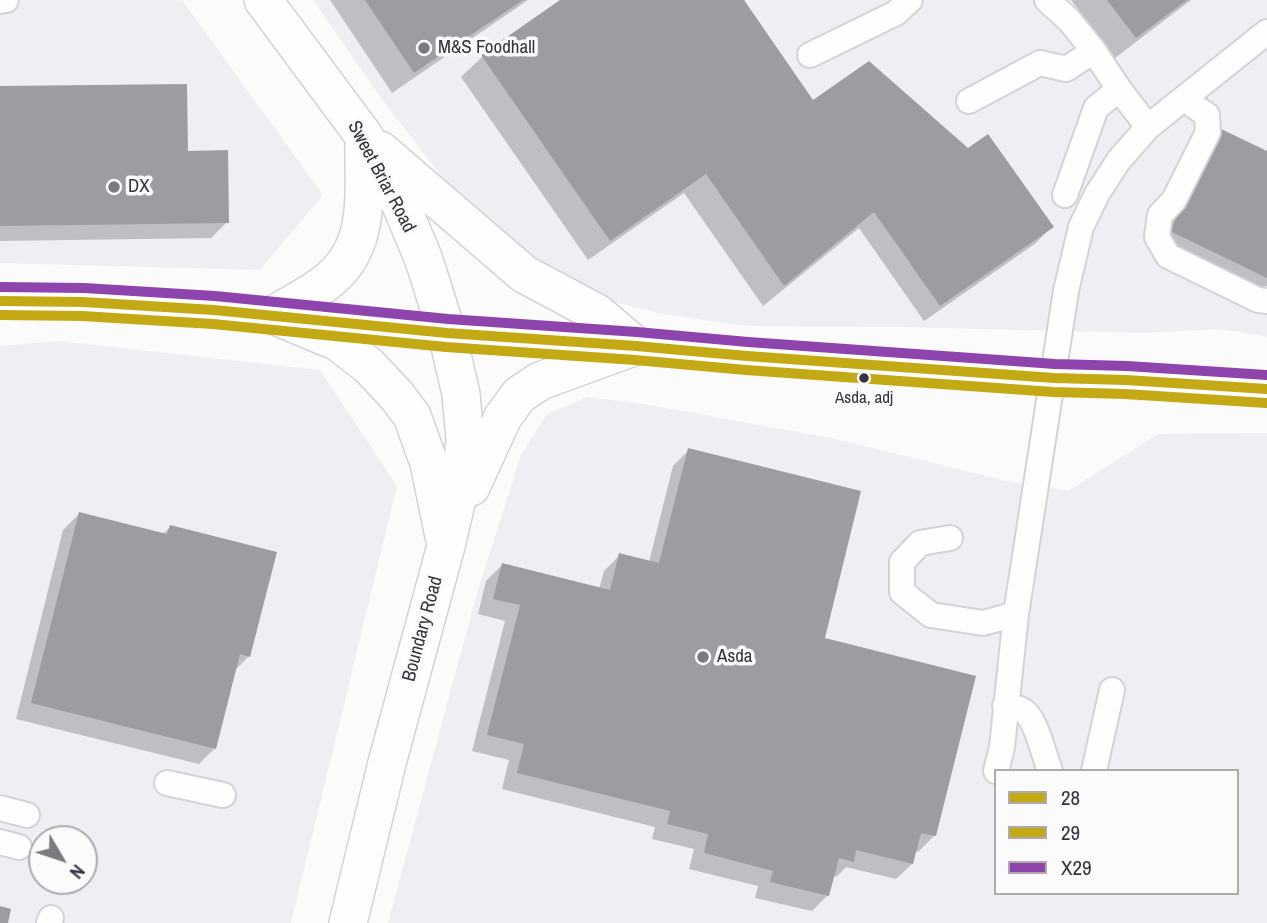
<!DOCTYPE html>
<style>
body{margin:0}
#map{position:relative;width:1267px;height:923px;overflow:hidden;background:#fbfbfb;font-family:"Archivo Narrow",sans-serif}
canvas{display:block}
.legend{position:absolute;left:994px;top:769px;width:245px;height:126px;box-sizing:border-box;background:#fbfbfb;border:2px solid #adabb0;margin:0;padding:9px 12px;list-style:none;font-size:21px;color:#373340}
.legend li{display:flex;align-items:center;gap:14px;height:35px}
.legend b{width:35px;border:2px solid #adabb0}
.north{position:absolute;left:28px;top:825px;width:70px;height:70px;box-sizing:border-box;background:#fbfbfb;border:2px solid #adabb0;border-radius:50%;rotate:129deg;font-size:19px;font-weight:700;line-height:28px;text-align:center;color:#373340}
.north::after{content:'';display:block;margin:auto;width:24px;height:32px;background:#7c7981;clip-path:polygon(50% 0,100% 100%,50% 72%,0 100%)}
</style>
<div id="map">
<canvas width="1267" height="923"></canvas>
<ul class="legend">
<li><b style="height:9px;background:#c3aa14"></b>28</li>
<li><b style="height:9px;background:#c3aa14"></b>29</li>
<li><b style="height:9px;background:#8e44ad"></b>X29</li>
</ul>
<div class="north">N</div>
</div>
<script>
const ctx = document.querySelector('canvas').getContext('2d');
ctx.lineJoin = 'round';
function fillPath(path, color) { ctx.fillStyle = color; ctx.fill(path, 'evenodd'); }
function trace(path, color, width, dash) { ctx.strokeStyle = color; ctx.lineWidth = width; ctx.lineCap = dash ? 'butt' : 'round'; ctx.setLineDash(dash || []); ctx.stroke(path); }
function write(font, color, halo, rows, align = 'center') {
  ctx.font = font + ' "Archivo Narrow",sans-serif'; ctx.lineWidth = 7; ctx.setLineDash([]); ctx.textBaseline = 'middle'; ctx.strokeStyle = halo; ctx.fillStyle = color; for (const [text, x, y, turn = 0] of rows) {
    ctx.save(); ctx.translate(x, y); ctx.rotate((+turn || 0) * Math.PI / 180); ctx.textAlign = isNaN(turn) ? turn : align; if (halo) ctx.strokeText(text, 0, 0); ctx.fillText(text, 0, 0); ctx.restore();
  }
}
fillPath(new Path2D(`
 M 0,0 L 182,0 L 323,195 L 260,270 L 0,263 Z
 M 313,0 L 1267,0 L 1267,338 L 1260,335 L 1218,329 L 1142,333 L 902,327 L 746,326 L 664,314 L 605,300 L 549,274 L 455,194 L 381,98 Z
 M 59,341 L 320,370 L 397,486 L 291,923 L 0,923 L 0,346 ZM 42,839 L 84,839 L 84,881 L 42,881 Z
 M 588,397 L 650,405 L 836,439 L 1007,481 L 1068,491 L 1158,434 L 1267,433 L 1267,923 L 388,923 L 477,593 L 521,455 L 547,414 ZM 996,771 L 1237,771 L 1237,893 L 996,893 Z`), '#efeef3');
fillPath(new Path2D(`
 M 330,0 L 528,0 L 392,93 Z
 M 564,0 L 741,0 L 812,102 L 1051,227 L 1036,243 L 924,321 L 859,228 L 763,306 L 684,193 L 588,260 L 461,77 L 482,57 Z
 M 1071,0 L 1191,0 L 1115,58 Z
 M 0,88 L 186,153 L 227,222 L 211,238 L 0,241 Z
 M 1219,130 L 1267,153 L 1267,285 L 1256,296 L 1155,247 Z
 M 689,450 L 822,640 L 934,836 L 918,852 L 915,851 L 912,864 L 896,879 L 846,867 L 836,877 L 832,876 L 828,895 L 812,911 L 755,898 L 758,886 L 689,869 L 694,849 L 652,839 L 655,827 L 502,789 L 509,760 L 472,751 L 505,621 L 478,614 L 486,581 L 502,565 L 599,589 L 604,571 L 620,555 L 649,562 L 673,466 Z
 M 79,514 L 163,534 L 170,527 L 249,656 L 234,671 L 215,748 L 199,764 L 16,719 L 63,530 Z`), '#0003');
fillPath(new Path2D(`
 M 365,0 L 523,0 L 414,73 Z
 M 560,0 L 744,0 L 813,100 L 869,61 L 968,148 L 988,134 L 1054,227 L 940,306 L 874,212 L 784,286 L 706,174 L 610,241 L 481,55 Z
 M 1107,0 L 1187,0 L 1136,38 Z
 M 187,84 L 188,151 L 228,150 L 229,223 L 0,226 L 0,86 Z
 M 1219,128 L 1267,151 L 1267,278 L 1170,231 Z
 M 688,448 L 861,491 L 825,638 L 976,676 L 936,836 L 921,833 L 913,864 L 856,850 L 854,862 L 839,858 L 829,896 L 770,882 L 773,871 L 704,853 L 708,834 L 667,824 L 670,811 L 517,773 L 524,744 L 487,735 L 520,605 L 493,599 L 502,563 L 610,590 L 619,553 L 659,563 Z
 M 79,512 L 167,534 L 170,525 L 277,552 L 250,657 L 240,654 L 216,749 L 31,703 Z
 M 0,906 L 11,909 L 8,923 L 0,923 Z`), '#9e9ca1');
const minor = new Path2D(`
 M 1047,0 L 1069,20 L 1094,51 L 1119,89 L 1148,127
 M 0,1 L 6,0
 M 810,55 L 896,13 L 910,0
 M 1184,99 L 1207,115 L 1208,132 L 1174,200 L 1160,215 L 1157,237 L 1168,256 L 1258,300 L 1267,301
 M 969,101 L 1040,63 L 1066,69 L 1094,51
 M 1065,195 L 1096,108 L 1119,89
 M 950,538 L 920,543 L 902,562 L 902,592 L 931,615 L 983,623 L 1016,614
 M 1005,706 C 1011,707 1017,707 1022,710 C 1036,717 1044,756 1050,771
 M 996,771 L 1002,747 L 1016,614 L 1066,291 L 1081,227 L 1097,194 L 1119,160 L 1148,127 L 1267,32
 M 1094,771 L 1112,690
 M 167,783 L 223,795
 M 0,808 L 27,815
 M 0,842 L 19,847
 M 49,923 L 51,918`);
const major = new Path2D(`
 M 0,301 L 83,302 L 214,310 L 273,315 L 447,333 L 636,346 L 747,356 L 1054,378 L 1126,380 L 1267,389`);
const highway = new Path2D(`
 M 263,0 L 364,136 L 401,205 L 424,260 L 447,333 L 461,394 L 465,440 L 461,482 L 446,546 L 387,763 L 348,923
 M 380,150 L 524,274 L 597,313 L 636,346 L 540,381 L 519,395 L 503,417 L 471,487
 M 273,315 L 338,342 L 369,366 L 397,396 L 412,416 L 429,463 L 444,536
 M 273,315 C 290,305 308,296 324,284 C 373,249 363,194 364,141`);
trace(minor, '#d4d2d8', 28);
trace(major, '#d4d2d8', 35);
trace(highway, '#d4d2d8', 40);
trace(minor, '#fefefe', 24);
trace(major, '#fefefe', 32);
trace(highway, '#fefefe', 37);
trace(new Path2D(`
 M 0,301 L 83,302 L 214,310 L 447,333 L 636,346 L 747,356 L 1054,378 L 1126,380 L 1267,389`), '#c3aa14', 10);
trace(new Path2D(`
 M 0,315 L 82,316 L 213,324 L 446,347 L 635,360 L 746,370 L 1053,392 L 1125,394 L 1266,403`), '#c3aa14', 10);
trace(new Path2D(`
 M 0,287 L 84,288 L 215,296 L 448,319 L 637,332 L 748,342 L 1055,364 L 1127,366 L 1267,375`), '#8e44ad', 10);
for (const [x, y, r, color] of [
 [424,48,7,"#7c7981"],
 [114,187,7,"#7c7981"],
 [864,378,6,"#373340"],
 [703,657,7,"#7c7981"]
]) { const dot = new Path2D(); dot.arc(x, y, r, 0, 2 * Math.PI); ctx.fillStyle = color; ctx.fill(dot); trace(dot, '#fbfbfb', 2.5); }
write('17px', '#373340', '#fbfbfb', [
 ["Asda, adj",864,398]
]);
write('19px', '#373340', '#fbfbfb', [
 ["M&S Foodhall",438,48],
 ["DX",128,187],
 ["Asda",717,657]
], 'left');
write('19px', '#373340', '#fbfbfb', [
 ["Sweet Briar Road",381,177,62],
 ["Boundary Road",423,629,-75]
]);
</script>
